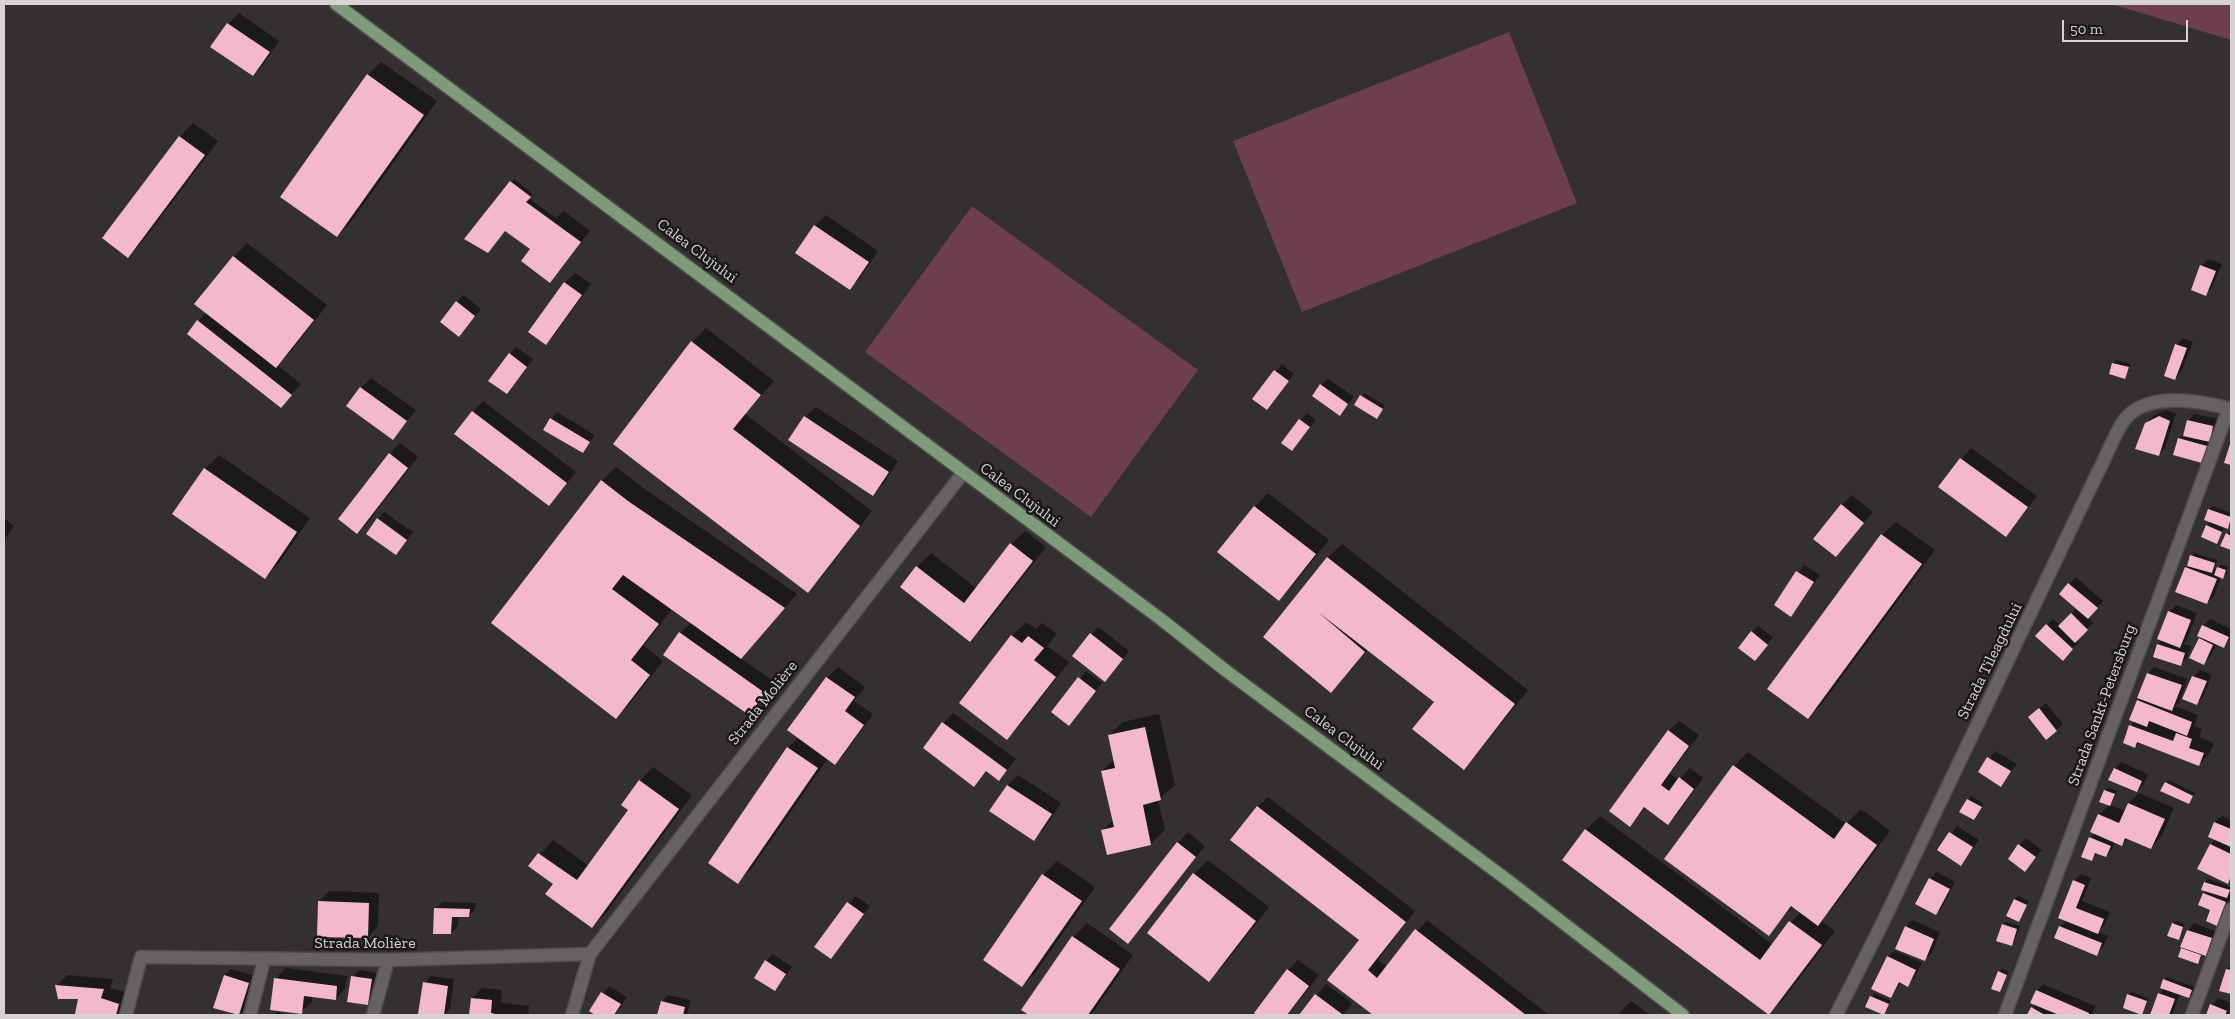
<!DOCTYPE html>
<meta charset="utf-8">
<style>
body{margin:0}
#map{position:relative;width:2235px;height:1019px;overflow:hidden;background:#342f31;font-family:"Zilla Slab",serif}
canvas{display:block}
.frame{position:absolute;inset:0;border:5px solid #d7d3d4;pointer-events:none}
.scale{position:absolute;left:2062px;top:20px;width:126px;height:22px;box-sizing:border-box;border:2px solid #d7d3d4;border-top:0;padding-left:6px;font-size:15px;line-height:18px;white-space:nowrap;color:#d7d3d4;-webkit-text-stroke:4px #1a1818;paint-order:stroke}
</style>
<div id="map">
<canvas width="2235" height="1019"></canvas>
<div class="frame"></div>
<div class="scale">50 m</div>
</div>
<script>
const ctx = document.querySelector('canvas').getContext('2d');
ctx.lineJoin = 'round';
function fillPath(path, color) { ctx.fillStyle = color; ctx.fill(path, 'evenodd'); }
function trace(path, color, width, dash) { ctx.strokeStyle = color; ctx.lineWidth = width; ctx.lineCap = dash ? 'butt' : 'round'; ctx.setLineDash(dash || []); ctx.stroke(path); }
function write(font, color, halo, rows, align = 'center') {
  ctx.font = font + ' "Zilla Slab",serif'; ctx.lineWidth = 5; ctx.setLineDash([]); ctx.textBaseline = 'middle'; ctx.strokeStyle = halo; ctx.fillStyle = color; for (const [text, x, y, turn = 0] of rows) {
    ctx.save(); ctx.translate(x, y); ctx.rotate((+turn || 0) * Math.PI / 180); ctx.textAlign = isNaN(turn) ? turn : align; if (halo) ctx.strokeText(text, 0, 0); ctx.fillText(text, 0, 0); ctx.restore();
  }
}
fillPath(new Path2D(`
 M 2111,4 L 2231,4 L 2231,40 Z
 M 1509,32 L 1577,203 L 1302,312 L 1233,141 Z
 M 972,206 L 1198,370 L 1091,517 L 865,352 Z`), '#6d3d50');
fillPath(new Path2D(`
 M 239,13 L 279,41 L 263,65 L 253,75 L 212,47 L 228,24 Z
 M 381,62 L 437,101 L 351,222 L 337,236 L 368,75 Z
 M 193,123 L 218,141 L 142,242 L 128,256 L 180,137 Z
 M 514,179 L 533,194 L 528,198 L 556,218 L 564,211 L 590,231 L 549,281 L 532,249 L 511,182 Z
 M 826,215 L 878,251 L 860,278 L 850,288 L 797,252 L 815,226 Z
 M 247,243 L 327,305 L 290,352 L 277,365 L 301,384 L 281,406 L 198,321 L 207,312 L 234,256 Z
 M 2208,259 L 2222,264 L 2212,287 L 2206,294 L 2192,289 L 2202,266 Z
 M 575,273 L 591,284 L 556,333 L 546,343 L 565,283 Z
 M 463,295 L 481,309 L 459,335 L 457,302 Z
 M 706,328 L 774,381 L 745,414 L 872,511 L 821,578 L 808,591 L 615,444 L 692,342 Z
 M 2183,338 L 2193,342 L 2181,372 L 2175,379 L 2176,345 Z
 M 516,347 L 533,359 L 507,393 L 510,354 Z
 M 2116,360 L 2131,364 L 2125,377 L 2113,363 Z
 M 1282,364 L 1294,374 L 1273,402 L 1254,399 Z
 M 371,378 L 416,410 L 393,438 L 361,388 Z
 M 1328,379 L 1354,397 L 1340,414 L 1321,385 Z
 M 1364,393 L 1385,405 L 1377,417 L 1361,396 Z
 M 483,401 L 576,472 L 549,505 L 473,412 Z
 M 816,407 L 898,461 L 883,484 L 873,495 L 805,417 Z
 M 2166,410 L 2176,414 L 2165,448 L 2159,455 L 2146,423 L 2153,416 Z
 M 557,412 L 595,435 L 583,451 L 551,419 Z
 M 1307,413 L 1316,420 L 1292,450 L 1283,443 Z
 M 2194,414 L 2219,419 L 2208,455 L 2201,462 L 2179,439 L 2185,432 L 2188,421 Z
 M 400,443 L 418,457 L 368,522 L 357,532 L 340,519 L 390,454 Z
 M 1971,448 L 2037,496 L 2006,536 L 1939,487 Z
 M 219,455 L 310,518 L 279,563 L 265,577 L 173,514 L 205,469 Z
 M 616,467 L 642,487 L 797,594 L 740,658 L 775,682 L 759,703 L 749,714 L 680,633 L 692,622 L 672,609 L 644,646 L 663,661 L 630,703 L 616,717 L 493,622 L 602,481 Z
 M 1268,493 L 1329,540 L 1293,585 L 1279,599 L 1255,507 Z
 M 1852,495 L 1873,512 L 1836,556 L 1842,505 Z
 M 2212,506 L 2231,513 L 2231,524 L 2228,527 L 2225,526 L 2216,542 L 2207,525 L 2211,521 L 2209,509 Z
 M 384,512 L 413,532 L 396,554 L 378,519 Z
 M 4,518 L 14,526 L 4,540 Z
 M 1896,522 L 1935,550 L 1822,704 L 1808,717 L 1882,535 Z
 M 1025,531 L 1046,547 L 984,627 L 970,640 L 917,567 L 931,553 L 977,589 L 1011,544 Z
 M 2230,531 L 2231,532 L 2231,549 L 2222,545 Z
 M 1342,544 L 1528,690 L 1477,754 L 1464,768 L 1436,702 L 1368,650 L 1331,691 L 1264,637 L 1328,558 Z
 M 2194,553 L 2217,560 L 2214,569 L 2217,570 L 2221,565 L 2228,567 L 2226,574 L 2221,577 L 2214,596 L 2207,603 L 2186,568 Z
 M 1804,565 L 1820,575 L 1791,615 L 1776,605 Z
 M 2076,577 L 2103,601 L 2088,617 L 2093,623 L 2076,639 L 2079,642 L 2069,652 L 2037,636 L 2053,619 L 2060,625 L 2077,608 L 2061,594 Z
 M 2176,605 L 2197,613 L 2187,640 L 2183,644 L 2191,646 L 2187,658 L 2180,664 L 2158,645 L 2162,640 L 2169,612 Z
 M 2210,619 L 2231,629 L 2231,638 L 2224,646 L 2217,643 L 2210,657 L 2204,663 L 2200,639 L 2203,626 Z
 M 1026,622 L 1036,629 L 1042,623 L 1057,634 L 1047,646 L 1069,662 L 1020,725 L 1007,738 L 960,703 L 1012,636 Z
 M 1758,626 L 1773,637 L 1761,652 L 1752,632 Z
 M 1098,627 L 1129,651 L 1105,680 L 1074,656 Z
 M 838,667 L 865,687 L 854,701 L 873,714 L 845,753 L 835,763 L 828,758 L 752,868 L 738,882 L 709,863 L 788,748 L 799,737 L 789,730 L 827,678 Z
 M 2154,667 L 2187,679 L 2179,703 L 2175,706 L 2198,715 L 2194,726 L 2202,729 L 2199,737 L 2214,743 L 2209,754 L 2199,764 L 2140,742 L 2135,746 L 2131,726 L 2135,721 L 2138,701 L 2141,698 L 2148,673 Z
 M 2200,670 L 2212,675 L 2203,697 L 2197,704 L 2184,699 L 2194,676 Z
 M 1086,671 L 1102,683 L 1069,724 L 1053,712 Z
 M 2046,703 L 2063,724 L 2056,730 L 2030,717 Z
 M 953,713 L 1016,759 L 999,780 L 987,771 L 974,785 L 943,723 Z
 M 1159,714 L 1175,785 L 1158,800 L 1165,830 L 1151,844 L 1108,853 L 1103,830 L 1113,820 L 1102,771 L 1114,760 L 1109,735 L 1123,722 Z
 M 1679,721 L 1699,735 L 1670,774 L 1678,780 L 1690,768 L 1703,778 L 1678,813 L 1668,823 L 1646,807 L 1630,825 L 1669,731 Z
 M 1995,751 L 2017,764 L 2001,785 L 1979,772 Z
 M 1748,752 L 1846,824 L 1861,809 L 1890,831 L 1831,910 L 1821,921 L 1835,931 L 1783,1000 L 1769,1013 L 1586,830 L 1600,816 L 1773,945 L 1800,912 L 1793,906 L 1769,934 L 1666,859 L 1734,766 Z
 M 2121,762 L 2148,774 L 2144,784 L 2137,791 L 2115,769 Z
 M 653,767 L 692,795 L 606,913 L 592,927 L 554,883 L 530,866 L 553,840 L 589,866 L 630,810 L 640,781 Z
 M 1018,775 L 1061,803 L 1044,829 L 1034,839 L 991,810 L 1008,785 Z
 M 2169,780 L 2195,793 L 2191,800 L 2188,803 L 2166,783 Z
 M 2108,787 L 2117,791 L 2113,801 L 2110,805 L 2125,811 L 2129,803 L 2139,793 L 2174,808 L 2161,837 L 2151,848 L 2128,838 L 2122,845 L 2115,842 L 2112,849 L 2106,856 L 2098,853 L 2091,860 L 2090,838 L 2095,833 L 2099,815 L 2110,804 L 2101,801 Z
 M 1971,796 L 1984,804 L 1976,816 L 1961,811 Z
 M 1268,797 L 1415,911 L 1378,960 L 1387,967 L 1427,920 L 1549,1015 L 1375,1015 L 1329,980 L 1360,939 L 1257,807 Z
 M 2222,816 L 2231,820 L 2231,878 L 2228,882 L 2199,869 L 2211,844 L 2216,839 L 2209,836 L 2215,822 Z
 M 1957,826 L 1979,840 L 1961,864 L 1939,850 Z
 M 1188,832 L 1205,846 L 1128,942 L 1178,843 Z
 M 2026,838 L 2042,850 L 2025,870 L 2009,858 Z
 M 1208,860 L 1269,907 L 1223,966 L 1209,980 L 1194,874 Z
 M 1057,861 L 1095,887 L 1036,972 L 1022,986 L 984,959 L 1043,875 Z
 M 1937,872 L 1955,882 L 1942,907 L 1936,913 L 1930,879 Z
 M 2081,874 L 2091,878 L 2082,901 L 2110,912 L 2104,926 L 2097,932 L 2108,936 L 2103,947 L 2096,954 L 2060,927 L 2067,920 L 2074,881 Z
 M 2208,879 L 2231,887 L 2230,894 L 2231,897 L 2223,917 L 2217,924 L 2204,894 L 2207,891 L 2203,890 L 2205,882 Z
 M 329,891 L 379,893 L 378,926 L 368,937 L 319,902 Z
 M 855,896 L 870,906 L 831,957 L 816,947 Z
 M 2018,896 L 2029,901 L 2019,920 L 2015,899 Z
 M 442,902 L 476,903 L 475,909 L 469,916 L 458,916 L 458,926 L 451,933 L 435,909 Z
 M 1912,920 L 1940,932 L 1932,953 L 1925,960 L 1897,948 L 1896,951 L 1922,963 L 1914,978 L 1908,985 L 1901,982 L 1891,997 L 1873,988 L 1888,956 L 1896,950 L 1906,927 Z
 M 2176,921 L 2185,924 L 2178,939 L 2173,924 Z
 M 2006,922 L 2020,926 L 2014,942 L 2011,945 L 2003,925 Z
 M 1087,923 L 1133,955 L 1091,1015 L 1031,1015 L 1023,1010 L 1073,937 Z
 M 2194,923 L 2218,932 L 2212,948 L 2206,954 L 2203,953 L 2197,963 L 2182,949 L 2188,930 Z
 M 773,954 L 792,967 L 775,990 L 766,961 Z
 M 1298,960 L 1319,975 L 1288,1015 L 1259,1015 L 1256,1013 L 1288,970 Z
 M 2231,965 L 2231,993 L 2220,990 L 2227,969 Z
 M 286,968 L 347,976 L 345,989 L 335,999 L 312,996 L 312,1002 L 301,1012 L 275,979 Z
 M 231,969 L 255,976 L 245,1008 L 239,1015 L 215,1008 L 225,975 Z
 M 2002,969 L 2009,972 L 2000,991 L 1999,972 Z
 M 359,970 L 379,973 L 375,997 L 368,1004 L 352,977 Z
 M 67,975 L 113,979 L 110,988 L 129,993 L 121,1015 L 83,1015 L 77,1013 L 80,998 L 56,986 Z
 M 431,976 L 454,979 L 450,1009 L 444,1015 L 420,1012 L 424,983 Z
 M 2167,977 L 2195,987 L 2192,994 L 2189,997 L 2180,994 L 2172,1015 L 2152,1015 L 2159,994 L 2165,988 L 2164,980 Z
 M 1326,984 L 1352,1003 L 1343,1015 L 1301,1015 Z
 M 2043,984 L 2095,1006 L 2092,1015 L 2028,1015 L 2036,1004 L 2037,991 Z
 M 609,986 L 627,997 L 615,1015 L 598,1015 L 591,1011 Z
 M 482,988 L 502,990 L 501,1003 L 529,1006 L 528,1015 L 470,1015 L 472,998 Z
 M 2131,992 L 2149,998 L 2142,1013 L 2128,995 Z
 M 1874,993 L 1891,1001 L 1883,1014 L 1867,1007 Z
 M 668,995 L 691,1000 L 687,1015 L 659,1015 L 662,1002 Z
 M 2218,998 L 2231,1003 L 2228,1015 L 2207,1015 L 2212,1005 Z
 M 1631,1001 L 1650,1015 L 1618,1015 Z
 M 277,1012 L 287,1015 L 274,1015 Z`), '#0007');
fillPath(new Path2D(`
 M 227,23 L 270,52 L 253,76 L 210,47 Z
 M 367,74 L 424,115 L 337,237 L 280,197 Z
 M 179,136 L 205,155 L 128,258 L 102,238 Z
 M 510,181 L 531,197 L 526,202 L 581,242 L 550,283 L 521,261 L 530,249 L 505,231 L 488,253 L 464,239 Z
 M 814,225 L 869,262 L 850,290 L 795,253 Z
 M 233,256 L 314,320 L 276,368 L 194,304 Z
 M 2200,265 L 2216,271 L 2206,296 L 2191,290 Z
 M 564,282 L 582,295 L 546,345 L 528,332 Z
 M 456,301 L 475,316 L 459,337 L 440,322 Z
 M 197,320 L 292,395 L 281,408 L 187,334 Z
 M 691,341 L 761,395 L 733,429 L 860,526 L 808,593 L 613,444 Z
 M 2175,344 L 2187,348 L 2175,380 L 2164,376 Z
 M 509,353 L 527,367 L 507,394 L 488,381 Z
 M 2112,363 L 2129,367 L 2125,379 L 2109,374 Z
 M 1274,370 L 1289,381 L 1267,410 L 1252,399 Z
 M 1320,384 L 1348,404 L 1340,416 L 1312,396 Z
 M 360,387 L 407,421 L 393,440 L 346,406 Z
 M 1360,395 L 1383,409 L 1377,419 L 1354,405 Z
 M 472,411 L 567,483 L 549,506 L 454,434 Z
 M 804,416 L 889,472 L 873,496 L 788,440 Z
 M 2159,416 L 2170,421 L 2159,456 L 2135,449 L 2145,423 Z
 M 550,418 L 590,442 L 583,453 L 543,430 Z
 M 1299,419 L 1310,427 L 1292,451 L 1281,443 Z
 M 2187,420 L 2213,426 L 2210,442 L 2183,436 Z
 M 2178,438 L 2207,446 L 2202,463 L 2173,455 Z
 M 2231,441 L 2231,465 L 2224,463 Z
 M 389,453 L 408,468 L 357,534 L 338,519 Z
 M 1960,458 L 2028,507 L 2006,537 L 1938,487 Z
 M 204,468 L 297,532 L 265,579 L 172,514 Z
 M 601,480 L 628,501 L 785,608 L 741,659 L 623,575 L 612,589 L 659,624 L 631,660 L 650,675 L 616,719 L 491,623 Z
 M 1841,504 L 1864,523 L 1836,557 L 1813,539 Z
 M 1254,506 L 1316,554 L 1279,601 L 1217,552 Z
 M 2208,509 L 2231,517 L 2228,529 L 2204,520 Z
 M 377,518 L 407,540 L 396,555 L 366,534 Z
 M 2206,525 L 2222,532 L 2217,544 L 2201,537 Z
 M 2226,533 L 2231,536 L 2231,550 L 2220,546 Z
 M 1881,534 L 1922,564 L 1808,719 L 1767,689 Z
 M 1010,543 L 1033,561 L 970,642 L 900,587 L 916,566 L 964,603 Z
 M 2190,555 L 2215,563 L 2212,573 L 2187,566 Z
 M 1327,557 L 1515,704 L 1464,770 L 1412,729 L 1434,702 L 1318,612 L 1365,652 L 1331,693 L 1263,637 Z
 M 2185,567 L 2217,579 L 2207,604 L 2175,592 Z
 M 2217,567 L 2226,570 L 2223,579 L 2214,575 Z
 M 1796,571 L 1814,582 L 1791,617 L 1774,605 Z
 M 2068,583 L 2098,608 L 2088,619 L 2059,594 Z
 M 2168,611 L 2191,620 L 2180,648 L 2157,639 Z
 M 2071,613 L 2088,630 L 2075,643 L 2058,626 Z
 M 2046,624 L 2073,649 L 2063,661 L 2035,636 Z
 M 2202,625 L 2229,637 L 2224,648 L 2197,636 Z
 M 1751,631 L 1768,645 L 1755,661 L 1738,648 Z
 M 679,632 L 765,693 L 749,715 L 663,655 Z
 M 1090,633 L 1123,659 L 1105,682 L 1072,656 Z
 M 1011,635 L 1022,643 L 1028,636 L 1044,648 L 1034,660 L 1056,677 L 1007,740 L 959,703 Z
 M 2199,638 L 2213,645 L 2204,665 L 2189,658 Z
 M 2157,644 L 2185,653 L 2181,666 L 2153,657 Z
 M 2147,673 L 2182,685 L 2172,711 L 2137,698 Z
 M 2192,676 L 2207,681 L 2197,705 L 2182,699 Z
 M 826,677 L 855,697 L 845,711 L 864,725 L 835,765 L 787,730 Z
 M 1078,677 L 1096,691 L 1069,726 L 1051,712 Z
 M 2137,700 L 2192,722 L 2187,736 L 2149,721 L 2147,727 L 2129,720 Z
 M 2039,708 L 2057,731 L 2046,740 L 2028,717 Z
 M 942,722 L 1007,770 L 999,781 L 986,771 L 974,787 L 923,748 Z
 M 2129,725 L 2173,741 L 2176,733 L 2192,739 L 2189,748 L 2204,753 L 2199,766 L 2137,742 L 2135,748 L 2123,743 Z
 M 1145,727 L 1161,800 L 1143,805 L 1151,845 L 1107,855 L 1101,830 L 1114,827 L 1101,771 L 1115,768 L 1108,735 Z
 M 1668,730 L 1689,746 L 1661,785 L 1669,791 L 1679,777 L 1694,789 L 1668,825 L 1644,807 L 1630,827 L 1609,811 Z
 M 787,747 L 818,768 L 738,884 L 708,863 Z
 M 1987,757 L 2011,771 L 2001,787 L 1978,772 Z
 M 1733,765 L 1834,839 L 1846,822 L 1877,845 L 1818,926 L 1791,906 L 1769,936 L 1664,859 Z
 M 2114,768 L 2142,781 L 2137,792 L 2108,780 Z
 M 639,780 L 679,809 L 592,928 L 545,894 L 553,884 L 528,866 L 538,853 L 577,880 L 628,810 L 621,805 Z
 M 2165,782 L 2193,796 L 2189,804 L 2160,791 Z
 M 1007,785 L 1052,814 L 1034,841 L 989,811 Z
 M 2104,790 L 2115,794 L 2110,806 L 2099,802 Z
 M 1967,799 L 1982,807 L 1974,820 L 1959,812 Z
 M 2128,803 L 2165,819 L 2151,849 L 2125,838 L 2122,846 L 2090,832 L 2098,814 L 2119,823 Z
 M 1257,806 L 1406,922 L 1368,970 L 1377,978 L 1415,929 L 1526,1015 L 1373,1015 L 1327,980 L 1359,940 L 1230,840 Z
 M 2214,822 L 2231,829 L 2231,847 L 2208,837 Z
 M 1585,829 L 1760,960 L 1789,921 L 1822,945 L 1769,1015 L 1562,860 Z
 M 1949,832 L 1973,847 L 1961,866 L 1937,850 Z
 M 2089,837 L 2111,846 L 2106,857 L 2095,853 L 2092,861 L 2081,857 Z
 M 1177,842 L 1196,857 L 1128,944 L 1109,929 Z
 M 2018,844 L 2036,857 L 2025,872 L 2008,859 Z
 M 2210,844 L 2231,854 L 2231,876 L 2228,884 L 2197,869 Z
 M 1193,873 L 1256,921 L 1209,982 L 1147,933 Z
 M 1042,874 L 1082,901 L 1022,987 L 983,960 Z
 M 1929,878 L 1950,889 L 1936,915 L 1915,904 Z
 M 2073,880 L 2085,885 L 2076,908 L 2104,919 L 2098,934 L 2058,918 Z
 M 2204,882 L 2230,890 L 2227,898 L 2201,890 Z
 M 2203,893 L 2226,902 L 2217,926 L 2206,921 L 2210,910 L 2198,905 Z
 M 2014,899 L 2027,905 L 2019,922 L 2006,916 Z
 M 318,901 L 369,903 L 368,938 L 317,937 Z
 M 847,902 L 864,914 L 831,959 L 814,947 Z
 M 434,908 L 470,909 L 469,917 L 452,917 L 451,934 L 433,934 Z
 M 2172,923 L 2183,927 L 2179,940 L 2167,936 Z
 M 2002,924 L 2017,929 L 2012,946 L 1996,941 Z
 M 1905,926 L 1934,939 L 1925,961 L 1895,949 Z
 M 2059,926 L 2102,943 L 2097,956 L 2054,938 Z
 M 2187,930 L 2212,938 L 2206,956 L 2180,947 Z
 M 1072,936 L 1120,969 L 1088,1015 L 1029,1015 L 1021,1010 Z
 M 2181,948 L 2201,955 L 2198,964 L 2178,957 Z
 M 1887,956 L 1916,970 L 1908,987 L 1899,982 L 1891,998 L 1871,989 Z
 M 765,960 L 786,974 L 775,991 L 754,978 Z
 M 1287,969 L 1309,986 L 1287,1015 L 1257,1015 L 1254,1013 Z
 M 2226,969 L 2231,970 L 2231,994 L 2219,991 Z
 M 1998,971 L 2007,975 L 2000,992 L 1991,989 Z
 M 224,975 L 249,983 L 239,1015 L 213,1008 Z
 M 351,976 L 372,979 L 368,1005 L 347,1002 Z
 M 274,978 L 337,986 L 336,1000 L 304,996 L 302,1014 L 270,1010 Z
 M 2163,979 L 2192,990 L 2189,998 L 2160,988 Z
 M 423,982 L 448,986 L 444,1015 L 418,1014 Z
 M 55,985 L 104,989 L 101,998 L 119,1004 L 116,1015 L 75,1014 L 78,999 L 58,999 Z
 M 2036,990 L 2089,1013 L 2089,1015 L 2059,1015 L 2030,1003 Z
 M 601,992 L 621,1004 L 614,1015 L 595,1015 L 589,1011 Z
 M 2158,993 L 2175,999 L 2169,1015 L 2150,1015 Z
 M 1315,994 L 1342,1014 L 1341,1015 L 1299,1015 Z
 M 2127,994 L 2147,1001 L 2142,1015 L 2123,1008 Z
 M 1870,996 L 1889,1004 L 1884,1015 L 1865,1007 Z
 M 471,998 L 492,1000 L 491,1013 L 500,1015 L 469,1015 Z
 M 661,1001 L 685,1007 L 683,1015 L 657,1015 Z
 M 2210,1004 L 2227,1011 L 2225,1015 L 2206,1015 Z
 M 2031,1007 L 2045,1015 L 2027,1015 Z`), '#f3b8ce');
const street = new Path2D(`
 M 126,1015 L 141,957 L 388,960 L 590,954
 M 250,1015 L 264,960
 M 373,1015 L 388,960
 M 572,1015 L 590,954 L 963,473
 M 1836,1015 L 1880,928 L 2097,474 C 2106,458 2114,434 2125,419 C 2148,391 2201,401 2231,409
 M 2005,1015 L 2229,408
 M 2192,1015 L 2231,909`);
const primary = new Path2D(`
 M 336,4 L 1162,620 L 1225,670 L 1506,879 L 1683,1015`);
trace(street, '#504c4d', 15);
trace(primary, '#504c4d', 15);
trace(street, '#676163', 12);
trace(primary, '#809b79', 12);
write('16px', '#d7d3d4', '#1a1818', [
 ["Calea Clujului",697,251,37],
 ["Calea Clujului",1020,495,37],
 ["Strada Tileagdului",1990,661,-64],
 ["Strada Molière",763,703,-52],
 ["Strada Sankt-Petersburg",2102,705,-70],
 ["Calea Clujului",1344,738,37],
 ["Strada Molière",365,943]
]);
</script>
